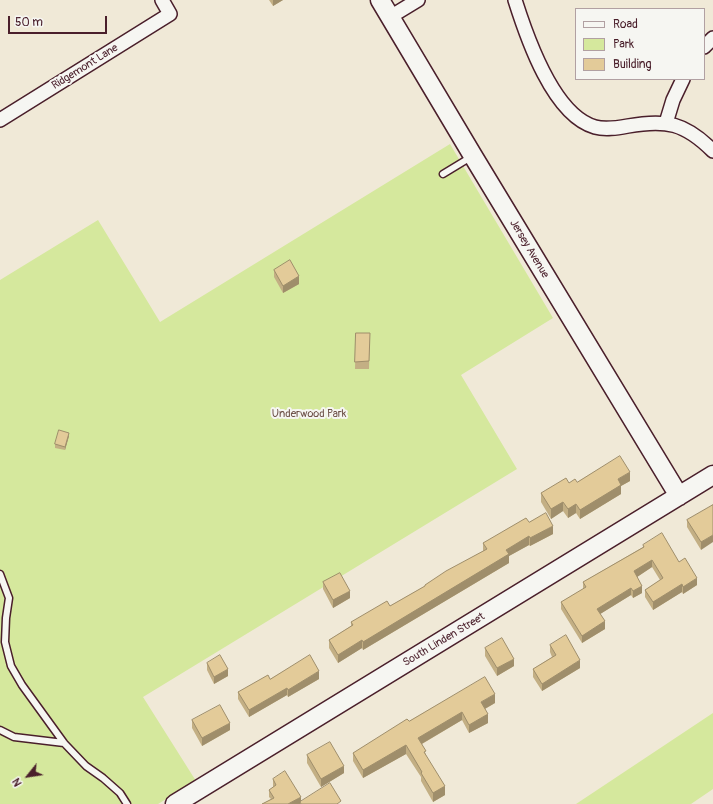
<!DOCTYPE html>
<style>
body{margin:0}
#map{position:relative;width:713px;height:804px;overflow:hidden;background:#f0e9d7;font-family:Pangolin,sans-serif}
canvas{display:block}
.legend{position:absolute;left:575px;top:8px;width:130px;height:72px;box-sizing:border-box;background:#f6f6f2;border:1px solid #b1a0a2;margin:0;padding:5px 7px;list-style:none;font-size:12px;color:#4a1f2b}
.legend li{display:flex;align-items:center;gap:8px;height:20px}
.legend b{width:20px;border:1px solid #b1a0a2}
.north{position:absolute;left:8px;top:756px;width:40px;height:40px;-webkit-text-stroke:3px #f6f6f2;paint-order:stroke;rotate:240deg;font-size:11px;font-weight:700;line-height:16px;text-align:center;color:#4a1f2b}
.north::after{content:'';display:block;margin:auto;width:14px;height:18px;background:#4a1f2b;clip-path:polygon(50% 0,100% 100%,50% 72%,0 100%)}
.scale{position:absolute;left:8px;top:16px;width:99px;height:18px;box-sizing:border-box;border:2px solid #4a1f2b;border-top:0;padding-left:5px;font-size:12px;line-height:14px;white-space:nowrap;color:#4a1f2b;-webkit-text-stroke:3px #f6f6f2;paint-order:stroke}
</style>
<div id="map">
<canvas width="713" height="804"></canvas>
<ul class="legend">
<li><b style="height:5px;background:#f6f6f2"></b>Road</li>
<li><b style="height:11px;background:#d5e89d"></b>Park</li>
<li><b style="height:11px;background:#e3cb99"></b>Building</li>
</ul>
<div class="north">N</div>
<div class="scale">50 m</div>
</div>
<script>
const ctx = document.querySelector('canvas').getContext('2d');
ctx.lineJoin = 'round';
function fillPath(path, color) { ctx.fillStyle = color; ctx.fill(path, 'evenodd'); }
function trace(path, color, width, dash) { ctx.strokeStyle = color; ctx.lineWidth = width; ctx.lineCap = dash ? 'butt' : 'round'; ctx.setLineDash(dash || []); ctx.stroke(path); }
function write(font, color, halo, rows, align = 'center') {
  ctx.font = font + ' Pangolin,sans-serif'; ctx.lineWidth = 4; ctx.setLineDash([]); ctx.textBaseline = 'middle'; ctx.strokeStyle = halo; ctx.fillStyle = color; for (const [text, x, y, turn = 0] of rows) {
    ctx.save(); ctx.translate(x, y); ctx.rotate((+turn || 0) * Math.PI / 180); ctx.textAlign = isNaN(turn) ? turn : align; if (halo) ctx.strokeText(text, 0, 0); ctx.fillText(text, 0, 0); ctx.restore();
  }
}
fillPath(new Path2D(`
 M 450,144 L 553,318 L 461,375 L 517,469 L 143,697 L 196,781 L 158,804 L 0,804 L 0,280 L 98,220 L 160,322 Z
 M 713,713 L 713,789 L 691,804 L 576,804 Z`), '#d5e89d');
const lane = new Path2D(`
 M 443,174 L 471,157
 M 0,574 L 9,598 L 6,618 L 5,642 L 11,666 L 22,685 L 64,743 L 86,766 L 103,778 L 120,793 L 127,804
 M 0,730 L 14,737 L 64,743`);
const street = new Path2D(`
 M 515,0 C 527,38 553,115 595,127 C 605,130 617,128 628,126 C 666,119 685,123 713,151
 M 390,17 L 418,0
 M 704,47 L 713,38
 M 0,120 L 170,14 L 162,0
 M 666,123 L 673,100 L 683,79`);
const secondary = new Path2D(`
 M 380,0 L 473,156 L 679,496
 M 175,804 L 713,475`);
trace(lane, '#4a1f2b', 9);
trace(street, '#4a1f2b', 16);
trace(secondary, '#4a1f2b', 21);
trace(lane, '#f6f6f2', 6);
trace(street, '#f6f6f2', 13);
trace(secondary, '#f6f6f2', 18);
fillPath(new Path2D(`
 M 269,0 L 283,0 L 273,6 Z
 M 274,270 L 299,284 L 283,293 L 274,277 Z
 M 356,333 L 370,333 L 369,369 L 355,369 Z
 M 69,436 L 65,450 L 55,448 L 55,444 Z
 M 630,481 L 621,486 L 621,494 L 580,519 L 576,513 L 568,518 L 563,511 L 551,519 L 541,502 L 541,493 L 569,483 Z
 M 713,505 L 701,550 L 687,527 L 687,520 Z
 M 529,522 L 553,534 L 530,546 L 529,545 L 509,556 L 509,563 L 363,650 L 362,648 L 338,663 L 329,648 L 329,640 L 351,626 L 351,622 L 390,606 L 425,586 L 425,585 L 483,551 L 483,543 Z
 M 643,545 L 679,562 L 697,585 L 683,594 L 682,592 L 653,610 L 645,597 L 645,590 L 660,580 L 652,567 L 637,577 L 642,593 L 633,598 L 631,595 L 600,614 L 605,629 L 582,643 L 561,609 L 561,602 L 583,589 L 583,582 L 643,547 Z
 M 323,582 L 350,598 L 333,608 L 323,589 Z
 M 550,645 L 580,668 L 542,691 L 533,677 L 533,669 L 552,657 L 550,652 Z
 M 485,648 L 514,666 L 497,676 L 485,656 Z
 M 207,663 L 228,676 L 214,684 L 207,670 Z
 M 270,679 L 319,679 L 288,697 L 287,695 L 249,717 L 238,699 L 238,692 Z
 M 495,703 L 485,709 L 488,723 L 469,733 L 462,720 L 422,744 L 426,755 L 445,795 L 433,802 L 421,781 L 421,777 L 406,754 L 363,778 L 353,761 L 353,753 L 409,721 Z
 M 192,720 L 230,730 L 202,746 L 192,728 Z
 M 307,755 L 344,773 L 321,787 L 307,763 Z
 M 273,779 L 301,802 L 341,804 L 262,804 L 271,799 L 269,797 L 269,790 L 273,787 Z`), '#c3af84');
fillPath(new Path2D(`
 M 273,0 L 283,0 L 273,6 Z
 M 299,276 L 299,284 L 283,293 L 283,286 Z
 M 69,433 L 69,436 L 65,450 L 65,447 Z
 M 630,472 L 630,481 L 621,486 L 621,494 L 580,519 L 580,510 L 618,479 Z
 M 563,502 L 563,511 L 551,519 L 551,509 Z
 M 576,504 L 576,513 L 568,518 L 568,509 Z
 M 553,526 L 553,534 L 530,546 L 530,538 Z
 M 713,535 L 713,542 L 701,550 L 701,542 Z
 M 529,536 L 529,545 L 509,556 L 509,563 L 363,650 L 363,642 L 506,550 Z
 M 652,560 L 652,567 L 634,579 L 634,571 Z
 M 697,578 L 697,585 L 683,594 L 683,587 Z
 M 682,584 L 682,592 L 653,610 L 653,602 Z
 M 642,586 L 642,593 L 633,598 L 633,591 Z
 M 631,588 L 631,595 L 597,616 L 597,609 Z
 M 350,591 L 350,598 L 333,608 L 333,600 Z
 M 605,621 L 605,629 L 582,643 L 582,636 Z
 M 362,640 L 362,648 L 338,663 L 338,655 Z
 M 514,659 L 514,666 L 497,676 L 497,668 Z
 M 580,660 L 580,668 L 542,691 L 542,684 Z
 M 228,669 L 228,676 L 214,684 L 214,677 Z
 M 319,671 L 319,679 L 288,697 L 288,690 Z
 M 287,688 L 287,695 L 249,717 L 249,710 Z
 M 495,694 L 495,703 L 481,711 L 481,702 Z
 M 462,712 L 462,720 L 418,746 L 418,738 Z
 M 488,714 L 488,723 L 469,733 L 469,725 Z
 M 230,723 L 230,730 L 202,746 L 202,738 Z
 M 406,745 L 406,754 L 363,778 L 363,770 Z
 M 344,766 L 344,773 L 321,787 L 321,779 Z
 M 445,786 L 445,795 L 433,802 L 433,793 Z
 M 301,797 L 301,804 L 300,802 L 300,804 L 288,804 Z`), '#9f8e6b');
const building = new Path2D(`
 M 290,260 L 299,276 L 283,286 L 274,270 Z
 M 356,333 L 370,333 L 369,361 L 355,362 Z
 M 59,430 L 69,433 L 65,447 L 55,444 Z
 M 620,456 L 630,472 L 618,479 L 621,485 L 580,510 L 576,504 L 568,509 L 563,502 L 551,509 L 541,493 L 566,478 L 569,483 L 575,479 L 577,482 Z
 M 713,505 L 713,535 L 701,542 L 687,520 Z
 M 546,513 L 553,526 L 530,538 L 529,536 L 506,550 L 509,554 L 363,642 L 362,640 L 338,655 L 329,640 L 353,625 L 351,622 L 387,601 L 390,606 L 425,586 L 425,585 L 446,571 L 487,549 L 483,543 L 526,518 L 529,522 Z
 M 662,533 L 679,562 L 685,558 L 697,578 L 683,587 L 682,584 L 653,602 L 645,590 L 663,578 L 652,560 L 634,571 L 642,586 L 633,591 L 631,588 L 597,609 L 605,621 L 582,636 L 561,602 L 586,587 L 583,582 L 644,547 L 643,545 Z
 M 340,573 L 350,591 L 333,600 L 323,582 Z
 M 566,635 L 580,660 L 542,684 L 533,669 L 556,655 L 550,645 Z
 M 502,638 L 514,659 L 497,668 L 485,648 Z
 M 220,655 L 228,669 L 214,677 L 207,663 Z
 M 310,655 L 319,671 L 288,690 L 287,688 L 249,710 L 238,692 L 268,675 L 270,679 Z
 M 485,677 L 495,694 L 481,702 L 488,714 L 469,725 L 462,712 L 418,738 L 426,751 L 424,752 L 445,786 L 433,793 L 421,773 L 422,772 L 406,745 L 363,770 L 353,753 L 407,719 L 409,721 Z
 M 220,705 L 230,723 L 202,738 L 192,720 Z
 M 330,742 L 344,766 L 321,779 L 307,755 Z
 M 285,771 L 301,797 L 288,804 L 262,804 L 274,798 L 269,790 L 276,785 L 273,779 Z
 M 330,783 L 341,801 L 337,804 L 301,804 L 300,802 Z`);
fillPath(building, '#e3cb99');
trace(building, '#9f8e6b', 1);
write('11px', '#4a1f2b', '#f6f6f2', [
 ["Ridgemont Lane",85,67,-32],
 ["Jersey Avenue",529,249,59],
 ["South Linden Street",444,640,-31]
]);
write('11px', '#6d5148', '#f6f6f2', [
 ["Underwood Park",309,414]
]);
</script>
